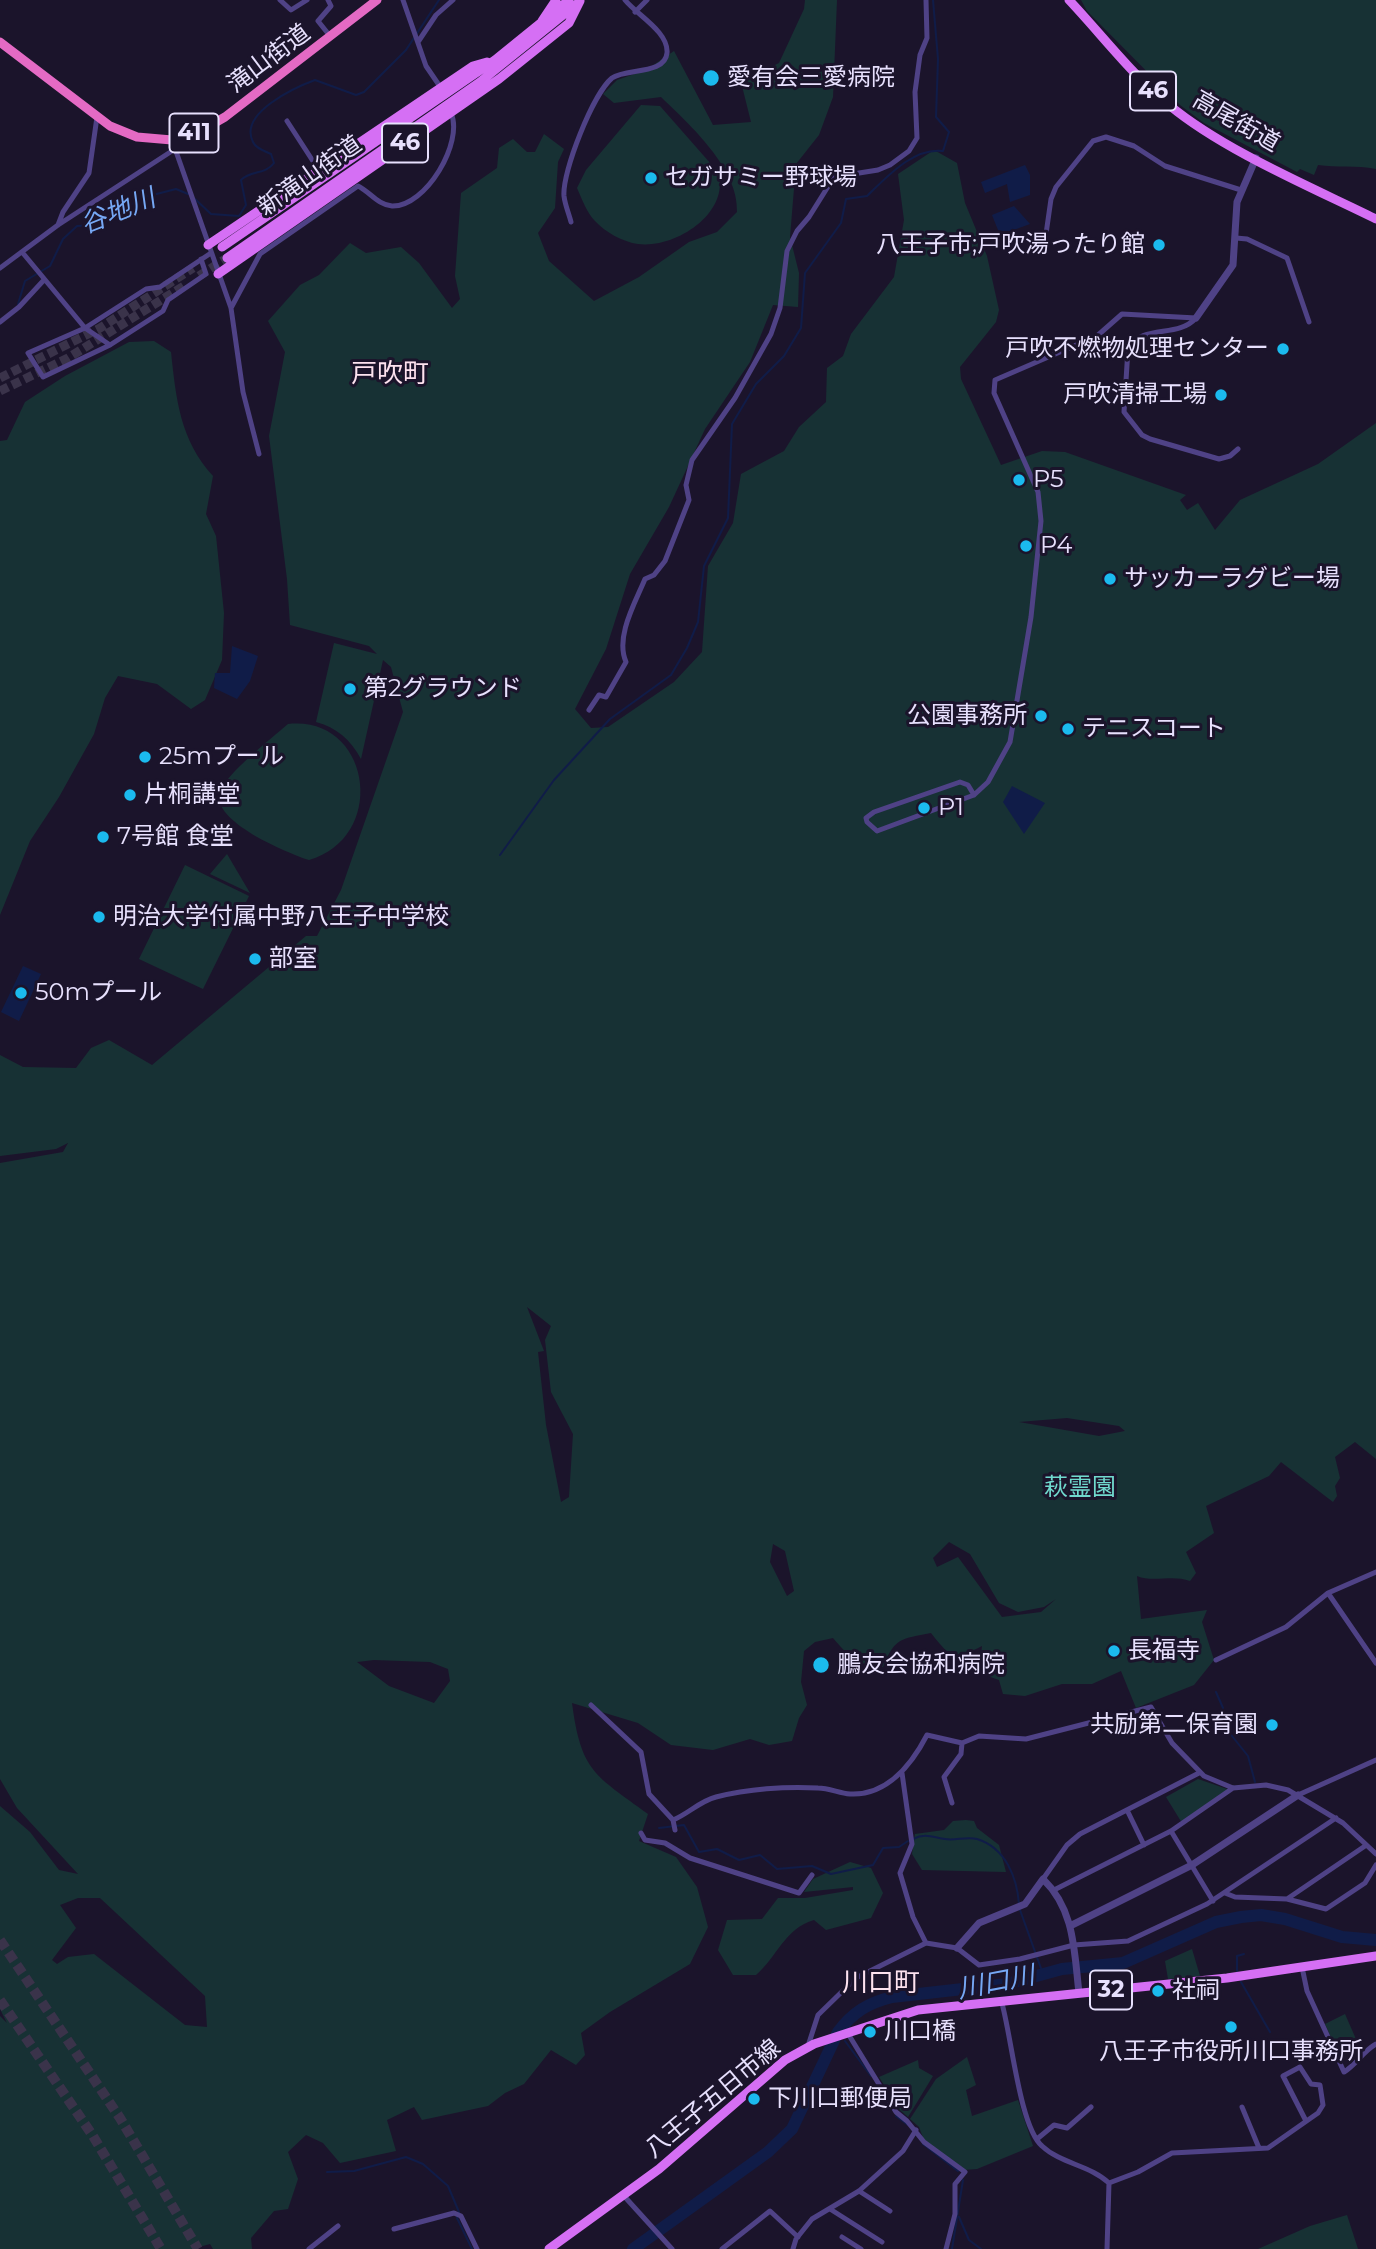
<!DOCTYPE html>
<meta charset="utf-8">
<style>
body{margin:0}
canvas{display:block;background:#1b142b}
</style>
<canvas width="1376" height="2249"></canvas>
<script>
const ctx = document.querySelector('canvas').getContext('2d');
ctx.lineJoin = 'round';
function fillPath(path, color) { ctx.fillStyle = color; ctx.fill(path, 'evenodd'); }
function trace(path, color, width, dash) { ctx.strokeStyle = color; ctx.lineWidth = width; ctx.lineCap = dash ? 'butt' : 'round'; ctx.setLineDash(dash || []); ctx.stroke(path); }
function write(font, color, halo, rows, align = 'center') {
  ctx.font = font + ' Montserrat,"Noto Sans JP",sans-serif'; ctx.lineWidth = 6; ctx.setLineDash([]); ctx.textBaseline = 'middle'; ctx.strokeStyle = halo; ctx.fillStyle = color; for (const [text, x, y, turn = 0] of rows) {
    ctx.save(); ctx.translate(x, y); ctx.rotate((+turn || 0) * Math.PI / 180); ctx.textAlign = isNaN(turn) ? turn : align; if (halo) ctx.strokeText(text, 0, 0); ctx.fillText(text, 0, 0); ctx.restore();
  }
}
fillPath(new Path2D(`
 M 805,0 L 837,0 L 833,97 L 819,135 L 796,164 L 790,237 L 799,273 L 798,307 L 773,305 L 750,362 L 705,429 L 669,507 L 630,574 L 606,649 L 575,709 L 591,728 L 608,727 L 674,682 L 702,652 L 708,566 L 733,523 L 741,474 L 784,451 L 799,427 L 826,402 L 827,368 L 843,356 L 851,334 L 894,277 L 904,220 L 898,174 L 934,150 L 957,163 L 965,203 L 987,256 L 999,310 L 996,322 L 960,367 L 961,379 L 1001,465 L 1042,451 L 1065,452 L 1186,495 L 1180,500 L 1187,510 L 1198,503 L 1215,530 L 1240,500 L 1318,464 L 1376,423 L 1376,1459 L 1355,1442 L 1335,1457 L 1340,1478 L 1335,1486 L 1337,1496 L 1333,1502 L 1281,1462 L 1269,1476 L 1206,1506 L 1214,1533 L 1186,1552 L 1196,1573 L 1190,1581 C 1172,1574 1154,1583 1137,1576 L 1141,1619 L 1207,1610 L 1202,1622 L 1214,1660 L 1194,1685 L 1136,1708 L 1121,1671 L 1092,1684 L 1062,1684 L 1025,1696 L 1003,1694 L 999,1680 L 979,1673 L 982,1646 C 952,1661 952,1659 931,1633 C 901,1639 895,1637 883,1667 C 859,1666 848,1656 833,1638 L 815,1642 L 804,1651 L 801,1682 L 807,1705 L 799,1718 L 792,1741 L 769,1745 L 750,1739 L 713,1750 L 671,1745 L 638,1723 L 572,1703 C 581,1772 595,1775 648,1814 L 639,1841 L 676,1857 L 697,1887 L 708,1927 L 690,1964 L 610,2012 L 581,2033 L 585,2055 L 576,2065 L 551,2050 L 524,2084 L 505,2093 L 488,2106 L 422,2120 L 414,2107 L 387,2120 L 396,2151 L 340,2163 L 323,2143 L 306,2135 L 288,2152 L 298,2179 L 288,2209 L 274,2211 L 251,2238 L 252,2249 L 213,2249 L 210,2244 L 192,2249 L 0,2249 L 0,2016 L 7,2023 L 0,2009 L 0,1806 L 30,1832 L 59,1870 L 78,1874 L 17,1808 L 0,1779 L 0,1163 L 63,1152 L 68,1143 L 56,1149 L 0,1156 L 0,1055 L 23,1067 L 76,1068 L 91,1048 L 109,1040 L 152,1065 L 306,936 L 317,936 L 341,890 L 403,712 L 391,667 L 383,660 L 361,759 C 351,740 336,727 316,722 L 334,643 L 377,654 L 369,646 L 290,625 L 287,579 L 269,436 L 285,352 L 268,321 L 300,285 L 319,275 L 350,243 L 366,253 L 401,247 L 419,263 L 452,308 L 460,299 L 455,276 L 461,193 L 497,168 L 499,148 L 513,139 L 527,152 L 535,152 L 544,134 L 564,149 L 558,162 L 555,208 L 538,233 L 549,261 L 594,301 L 639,277 L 689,242 L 717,232 L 737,212 C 739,169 690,125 661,97 L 614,103 L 603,94 L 617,80 L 646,70 L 674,51 L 713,125 L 751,122 L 741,82 L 779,63 L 804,9 ZM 527,1307 L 551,1326 L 545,1340 L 551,1392 L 573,1434 L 569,1497 L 561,1502 L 546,1425 L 538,1352 L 544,1351 ZM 1067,1418 L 1119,1426 L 1125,1431 L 1099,1436 L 1019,1422 ZM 949,1542 L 970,1554 L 999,1603 L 1018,1612 L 1044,1607 L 1056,1599 L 1041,1612 L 1002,1617 L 958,1557 L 937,1567 L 933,1558 ZM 773,1544 L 785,1551 L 794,1591 L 787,1596 L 770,1562 ZM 374,1660 L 430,1662 L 448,1669 L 450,1681 L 434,1703 L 389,1686 L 357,1662 ZM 78,1898 L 100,1898 L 205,1996 L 207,2027 L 185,2025 L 94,1954 L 68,1957 L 57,1964 L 52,1960 L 76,1928 L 60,1905 Z
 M 1081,0 L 1376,0 L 1376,169 C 1356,165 1338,168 1318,165 L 1314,175 L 1300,169 L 1297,172 L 1204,123 L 1180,105 L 1087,11 Z
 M 641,105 L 660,106 L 718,172 C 731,213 675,249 638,244 C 623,242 605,232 595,221 C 587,213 582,199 577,188 L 586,170 Z
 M 154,341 L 171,352 C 176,399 180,440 213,476 L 206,514 L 216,536 L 224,613 L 222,660 L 205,700 L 191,709 L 157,684 L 118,676 L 105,698 L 94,734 L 59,797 L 30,841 L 0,915 L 0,441 L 7,440 L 25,402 L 65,376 L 129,342 Z
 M 288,724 C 371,715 389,837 309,860 C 287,853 211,821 220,793 C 225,774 271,739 288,724 Z
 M 227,854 L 250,893 L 210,874 Z
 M 185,865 L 249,896 L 203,989 L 139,959 Z
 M 1198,1779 L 1230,1790 L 1182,1823 L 1166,1797 Z
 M 966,1820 L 974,1821 L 977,1828 L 999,1845 L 1006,1872 L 922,1870 L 912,1854 L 915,1834 L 944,1830 L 953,1821 Z
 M 850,1862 L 871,1868 L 883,1893 L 871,1918 L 826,1930 L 814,1920 C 785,1928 777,1957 756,1975 L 733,1975 L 718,1950 L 727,1920 L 762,1919 L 778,1898 L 805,1898 L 853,1890 L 853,1887 L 804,1892 L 813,1879 Z
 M 1192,1949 L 1200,1976 L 1168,1979 L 1165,1961 Z
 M 1345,2014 L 1359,2046 L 1339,2055 L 1325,2024 Z
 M 967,2057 L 976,2085 L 966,2090 L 972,2116 L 1018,2100 L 1033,2146 L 977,2169 L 963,2170 L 924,2140 L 919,2127 L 910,2119 L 936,2079 Z
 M 918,2060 L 919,2068 L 933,2076 L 908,2117 L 900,2110 L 879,2077 Z
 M 1347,2215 L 1358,2249 L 1258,2249 L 1310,2226 Z`), '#173134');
fillPath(new Path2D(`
 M 1025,165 L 1030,175 L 1030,195 L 1010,202 L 1007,184 L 985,193 L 981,182 Z
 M 1014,206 L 1030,224 L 1000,235 L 992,215 Z
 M 232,646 L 258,656 L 250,681 L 237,699 L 214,688 L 215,673 L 230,673 Z
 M 1012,786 L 1045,803 L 1024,834 L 1003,802 Z
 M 23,966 L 41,974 L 19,1021 L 1,1012 Z`), '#101c48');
trace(new Path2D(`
 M 195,199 L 211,214 L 239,216 L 246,205 L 241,180 C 251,170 265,175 274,163 L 271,154 C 265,151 256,149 253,142 C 238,113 296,87 315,80 L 356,95 L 364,92 L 406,50 L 439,0
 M 18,304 L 25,281 L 50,266 L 63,239 L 77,226 L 101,225 L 141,198 L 176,189 L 188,194
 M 500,855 L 554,780 L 610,719 L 671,675 L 687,648 L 698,622 L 704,566 L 728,518 L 732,424 L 756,384 L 784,356 L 801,328 L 805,273 L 841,223 L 846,199 L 867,196 C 886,178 913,147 943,151 L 949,132 L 936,117 L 938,59 L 933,0
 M 1216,1692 L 1223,1708
 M 1224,1715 L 1228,1731 L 1248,1756 L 1255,1782
 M 659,1828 L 684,1825 L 699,1852 L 717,1849 L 739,1860 L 760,1855 L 777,1869 L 812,1866 L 831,1874 L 873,1865 L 883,1848 L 899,1847 L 908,1841
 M 913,1839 C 925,1833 932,1837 945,1839 C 955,1841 967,1836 977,1839 C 1006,1848 1017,1878 1019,1904
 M 1020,1910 L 1043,1974
 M 1237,1971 L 1237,1956 L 1244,1954
 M 1241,1982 L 1270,2032
 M 845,2041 L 871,2076
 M 896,2116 L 908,2125
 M 923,2144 L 958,2171
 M 327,2172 L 354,2171 L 406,2157 L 423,2164 L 448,2186 L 459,2212 L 457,2218 L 472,2249
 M 959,2217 L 969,2240 L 981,2249
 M 952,2249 L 963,2180`), '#101c48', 2);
trace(new Path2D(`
 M 633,2249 L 768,2152 L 792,2129 L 838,2032 C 853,2012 868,2003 892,1997 L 1007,1984 L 1062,1969 L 1123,1963 L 1216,1922 L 1241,1917 L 1261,1915 L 1285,1919 L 1342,1937 L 1376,1940`), '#101c48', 12);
trace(new Path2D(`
 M 199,276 L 227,258
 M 0,378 L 100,328 L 193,268
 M 0,391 L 68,358 L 187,284`), '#3a334a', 9, [9, 4.5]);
trace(new Path2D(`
 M 0,1940 L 120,2118 L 198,2249
 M 0,2000 L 93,2136 L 161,2249`), '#3a334a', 10, [10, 5]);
trace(new Path2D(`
 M 280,0 L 291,10 L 307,0
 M 328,0 L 331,6 L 318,21 L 330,36
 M 403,0 L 426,66 L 441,88
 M 635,12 L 647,0
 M 418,42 L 436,15 L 453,0
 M 287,121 L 320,172
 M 172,140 L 231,308 L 243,392 L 259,454
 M 571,222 C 569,214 565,205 564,196 C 562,172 593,94 612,78 C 626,68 665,75 667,53 C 669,32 637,15 625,0
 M 58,225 L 63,212 L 89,173 L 97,117
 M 1236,238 L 1247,239 L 1287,258 L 1309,322
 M 1044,248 L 1051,199 L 1056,187 L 1093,141 L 1106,137 L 1134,146 L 1165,166 L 1241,190
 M 22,252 L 85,328 L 110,345 L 163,311 L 168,300 L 206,274 L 201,259
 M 0,268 L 58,225 L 175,149
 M 231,308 L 260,254 L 358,186 C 370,192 378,205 392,206 C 426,207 464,142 451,113
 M 1196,318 C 1177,339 1143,323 1128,349 L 1124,412 L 1142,435 L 1150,439 L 1219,459 L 1230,456 L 1238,449
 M 0,322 L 19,307 L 43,281
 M 110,345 L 43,377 L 28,353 L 85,328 L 146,289 L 160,287 L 211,253
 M 589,710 L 599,695 L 606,697 L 626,662 C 615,637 635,603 645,579 L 654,575 L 665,561 L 689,500 L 686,485 L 692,460 L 735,398 L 771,334 L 780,308 L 787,251 L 797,231 L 809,217 L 834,177 L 878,170 L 890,165 L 909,151 L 917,138 L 915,92 L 920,55 L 927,38 L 926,0
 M 974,795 L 968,785 L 960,782 L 874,812 L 866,818 L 867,822 L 877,831 L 974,795 L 988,782 L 1010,742 L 1031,617 L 1041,521 L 1038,492 L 994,393 L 995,380 L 1097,336 L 1122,314 L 1196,318
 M 1328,1593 L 1376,1663
 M 1216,1660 L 1286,1627 L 1328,1593 L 1376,1572
 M 591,1705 L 641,1752 L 649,1794 L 673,1820 L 675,1830
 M 902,1773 L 912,1844 L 900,1873 L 913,1917 L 926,1943
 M 1298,1795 L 1376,1760
 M 952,1803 L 944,1777 L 961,1754 L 962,1743
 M 1127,1810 L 1144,1845
 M 673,1820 C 688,1814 700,1801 716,1797 C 747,1789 786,1786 818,1788 C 829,1788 839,1793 850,1794 C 887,1796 912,1764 927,1735 L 962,1743 L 979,1736 L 1026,1739 L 1151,1707 L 1172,1743 L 1204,1776 L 1233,1788 L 1266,1785 L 1288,1790 L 1343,1823 L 1376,1854
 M 1171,1831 L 1213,1901
 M 641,1833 L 645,1840 L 665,1843 L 690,1858 L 799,1893 L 812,1875
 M 1043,1879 L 1067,1845 L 1080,1834 L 1199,1773
 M 1054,1890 L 1171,1831 L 1233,1788
 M 1225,1893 L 1235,1897 L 1287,1899 L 1365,1846
 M 1287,1899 L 1326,1909 L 1365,1883 L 1376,1865
 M 1302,1967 L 1307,1991 L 1344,2072 C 1357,2064 1363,2051 1376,2044
 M 1001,2000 C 1011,2031 1019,2126 1042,2146 C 1061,2164 1090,2165 1109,2183 L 1107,2249
 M 847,2032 L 896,2112 L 907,2121 L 924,2142 L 965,2172 L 955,2184 L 955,2214 L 946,2249
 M 808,2046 L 818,2015 L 856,1978 L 926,1943 L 957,1948 L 979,1965 L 1020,1959 L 1074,1945 L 1128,1941 L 1207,1904 L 1336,1818
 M 1242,2107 L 1259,2148
 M 1037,2139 L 1054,2125 L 1067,2128 L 1091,2107
 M 1109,2183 L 1138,2172 L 1172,2153 L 1268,2148 L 1318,2113 L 1323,2105 L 1320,2085 L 1311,2084 L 1300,2067 L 1283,2076 L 1306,2121
 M 859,2191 L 890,2211
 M 624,2196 L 672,2249
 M 830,2209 L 882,2242
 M 394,2229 L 454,2213 L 461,2216 L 477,2249
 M 842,2237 L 861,2249
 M 309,2249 L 338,2226
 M 722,2249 L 770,2211 L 798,2237
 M 793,2249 L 796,2239 L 812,2219 L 859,2191 L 903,2151 L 916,2130`), '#4f4286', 5);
trace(new Path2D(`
 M 1196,318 L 1233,265 L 1237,202 L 1256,158
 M 1072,1925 L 1192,1865 L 1298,1795
 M 957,1948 L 979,1923 L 1025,1904 L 1043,1879 C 1075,1910 1074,1951 1079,1993`), '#4f4286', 7);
trace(new Path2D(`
 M 1069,0 C 1102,35 1132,75 1169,105 C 1223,150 1311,187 1376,219
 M 542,21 L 556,0
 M 208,245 L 473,66 L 487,62
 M 222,247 L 495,60 L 569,0
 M 227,258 L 480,82 L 578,3
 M 218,274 L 499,79 L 569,23 L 580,1
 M 549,2249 L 659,2169 L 785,2060 L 814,2044 L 918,2010 L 1227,1978 L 1376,1956`), '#d56ff4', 9);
trace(new Path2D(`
 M 0,42 L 110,126 L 137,137 L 172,140 L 197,133 L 225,117 L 377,0`), '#e46ac4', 9);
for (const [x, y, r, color] of [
 [711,78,9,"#1bbaee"],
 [651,178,7,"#1bbaee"],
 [1159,245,7,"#1bbaee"],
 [1283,349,7,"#1bbaee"],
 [1221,395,7,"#1bbaee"],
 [1019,480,7,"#1bbaee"],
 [1026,546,7,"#1bbaee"],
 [1110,579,7,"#1bbaee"],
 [350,689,7,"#1bbaee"],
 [1041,716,7,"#1bbaee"],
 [1068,729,7,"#1bbaee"],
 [145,757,7,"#1bbaee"],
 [130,795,7,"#1bbaee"],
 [924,808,7,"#1bbaee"],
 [103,837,7,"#1bbaee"],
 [99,917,7,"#1bbaee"],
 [255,959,7,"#1bbaee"],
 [21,993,7,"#1bbaee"],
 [1114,1651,7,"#1bbaee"],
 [821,1665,9,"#1bbaee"],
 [1272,1725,7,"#1bbaee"],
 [1158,1991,7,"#1bbaee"],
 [1231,2027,7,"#1bbaee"],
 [870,2032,7,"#1bbaee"],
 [754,2099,7,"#1bbaee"]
]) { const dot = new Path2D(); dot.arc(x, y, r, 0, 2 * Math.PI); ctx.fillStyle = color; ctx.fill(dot); trace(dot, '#1b142b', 2.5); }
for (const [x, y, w] of [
 [1153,91,46],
 [194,133,49],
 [405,143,46],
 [1111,1990,42]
]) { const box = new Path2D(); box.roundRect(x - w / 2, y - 19.5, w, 39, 5); ctx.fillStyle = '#1b142b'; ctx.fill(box); trace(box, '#e7e0fd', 2); }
write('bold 23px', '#e7e0fd', null, [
 ["46",1153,91],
 ["411",194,133],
 ["46",405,143],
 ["32",1111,1990]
]);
write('24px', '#e7e0fd', '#1b142b', [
 ["滝山街道",269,59,-37],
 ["高尾街道",1236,122,30],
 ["新滝山街道",310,176,-35],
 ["八王子五日市線",713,2099,-40]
]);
write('24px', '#e7e0fd', '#1b142b', [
 ["愛有会三愛病院",727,78],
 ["セガサミー野球場",665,178],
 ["八王子市;戸吹湯ったり館",1145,245,"right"],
 ["戸吹不燃物処理センター",1269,349,"right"],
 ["戸吹清掃工場",1207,395,"right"],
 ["P5",1033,480],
 ["P4",1040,546],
 ["サッカーラグビー場",1124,579],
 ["第2グラウンド",364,689],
 ["公園事務所",1027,716,"right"],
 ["テニスコート",1082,729],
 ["25mプール",159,757],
 ["片桐講堂",144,795],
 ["P1",938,808],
 ["7号館 食堂",117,837],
 ["明治大学付属中野八王子中学校",113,917],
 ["部室",269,959],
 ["50mプール",35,993],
 ["長福寺",1128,1651],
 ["鵬友会協和病院",837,1665],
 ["共励第二保育園",1258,1725,"right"],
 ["社祠",1172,1991],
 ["川口橋",884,2032],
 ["八王子市役所川口事務所",1231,2052,"center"],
 ["下川口郵便局",768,2099]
], 'left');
write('24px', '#70d9ce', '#1b142b', [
 ["萩霊園",1080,1488]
]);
write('italic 26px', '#76a8f5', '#1b142b', [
 ["谷地川",118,212,-22],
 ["川口川",996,1983,-11]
]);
write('26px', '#fde2ef', '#1b142b', [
 ["戸吹町",390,374],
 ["川口町",881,1983]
]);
</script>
